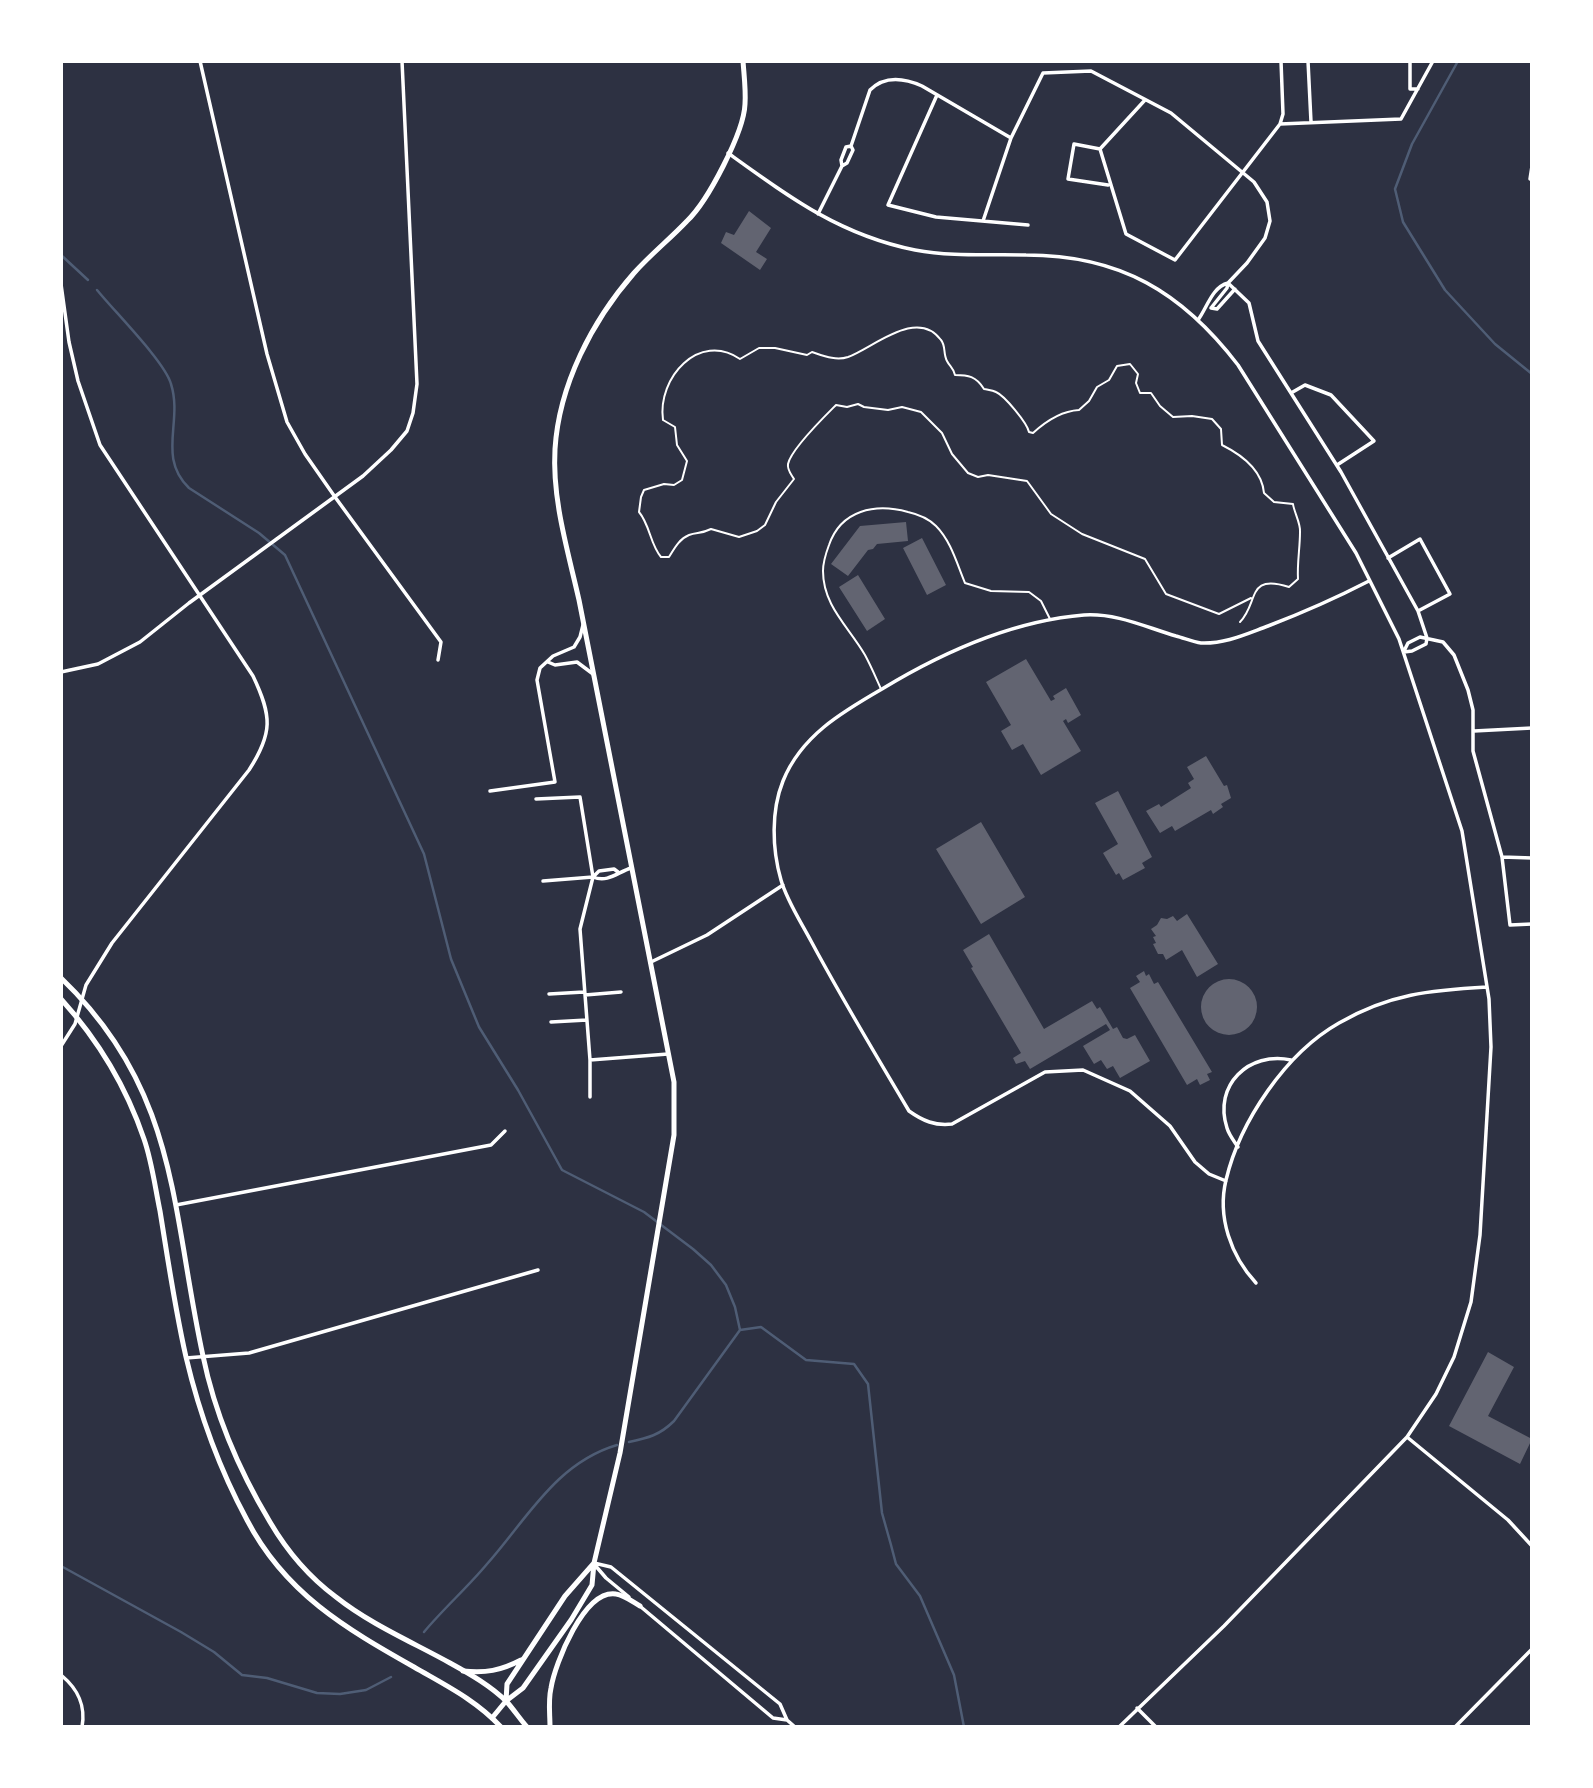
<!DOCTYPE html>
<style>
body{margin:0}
#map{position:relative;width:1593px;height:1788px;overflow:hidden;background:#2d3142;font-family:"Fira Sans",sans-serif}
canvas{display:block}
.frame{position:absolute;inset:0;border:63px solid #fff;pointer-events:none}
</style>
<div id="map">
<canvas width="1593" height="1788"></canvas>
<div class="frame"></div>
</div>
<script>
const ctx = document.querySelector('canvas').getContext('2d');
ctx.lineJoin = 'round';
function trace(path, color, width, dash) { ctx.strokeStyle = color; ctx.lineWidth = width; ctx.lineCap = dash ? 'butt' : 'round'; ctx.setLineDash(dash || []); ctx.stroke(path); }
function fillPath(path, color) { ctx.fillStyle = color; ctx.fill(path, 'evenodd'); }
trace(new Path2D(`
 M 1458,61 L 1412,144 L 1395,189 L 1403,222 L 1445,290 L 1495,344 L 1532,374
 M 61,255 L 88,280
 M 97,290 C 114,311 165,362 171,384 C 183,422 157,457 189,488 L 259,533 L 285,555 L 424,854 L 451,959 L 479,1027 L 518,1090 L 562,1170 L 644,1212 L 693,1249 L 711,1265 L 726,1285 L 735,1307 L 740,1330
 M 629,1442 C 648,1438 660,1435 674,1421 L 740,1330 L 761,1327 L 806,1360 L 854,1364 L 868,1384 L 882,1513 L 891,1545 L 896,1564 L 920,1596 L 954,1675 L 964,1727
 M 61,1566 L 181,1632 L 214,1652 L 242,1675 L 267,1678 L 317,1693 L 340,1694 L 366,1690 L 391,1677
 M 424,1632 C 444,1608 467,1588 487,1564 C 527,1519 556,1463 617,1445`), '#4f5d75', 2.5);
fillPath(new Path2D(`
 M 749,211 L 771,228 L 756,252 L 767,259 L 760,270 L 721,243 L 726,232 L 734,235 Z
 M 906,522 L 908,541 L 877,544 L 873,549 L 868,550 L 848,576 L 831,564 L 860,526 Z
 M 922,538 L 946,585 L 927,595 L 903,548 Z
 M 858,575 L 885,619 L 867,631 L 839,587 Z
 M 1026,659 L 1051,701 L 1055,699 L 1053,696 L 1066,688 L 1081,715 L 1068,723 L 1066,719 L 1063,721 L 1081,751 L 1041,775 L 1023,744 L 1012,750 L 1001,731 L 1011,725 L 986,682 Z
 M 1206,756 L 1224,786 L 1227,785 L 1231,798 L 1221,804 L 1223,807 L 1213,814 L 1211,810 L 1175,831 L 1172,826 L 1160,833 L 1146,811 L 1159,804 L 1161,807 L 1191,788 L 1188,783 L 1194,779 L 1187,767 Z
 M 1118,791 L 1152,857 L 1142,863 L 1145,868 L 1123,880 L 1119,873 L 1116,875 L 1103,853 L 1118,844 L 1095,803 Z
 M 981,822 L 1025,897 L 981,924 L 936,849 Z
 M 1187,914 L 1218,964 L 1197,977 L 1182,950 L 1166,960 L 1163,954 L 1158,954 L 1153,944 L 1156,943 L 1153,937 L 1156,936 L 1151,929 L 1157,925 L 1161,918 L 1167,919 L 1173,916 L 1177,921 Z
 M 989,934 L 1044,1029 L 1092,1001 L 1097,1009 L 1100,1007 L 1113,1029 L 1117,1027 L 1123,1038 L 1127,1039 L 1135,1035 L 1150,1061 L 1120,1078 L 1113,1066 L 1107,1069 L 1101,1060 L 1094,1064 L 1083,1046 L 1110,1030 L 1106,1024 L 1030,1069 L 1025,1061 L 1016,1064 L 1013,1058 L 1021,1053 L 971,968 L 973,967 L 963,950 Z
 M 1144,971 L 1146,976 L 1149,974 L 1154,984 L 1158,982 L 1212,1072 L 1207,1074 L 1210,1080 L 1200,1085 L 1197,1079 L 1187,1085 L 1130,988 L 1140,982 L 1136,976 Z
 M1201 1007a28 28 0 1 1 56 0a28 28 0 1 1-56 0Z
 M 1488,1352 L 1514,1367 L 1488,1416 L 1532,1439 L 1520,1464 L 1449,1426 Z`), '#626471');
trace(new Path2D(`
 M 1240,622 C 1259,603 1246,573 1289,587 L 1298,579 C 1297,563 1300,548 1300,532 C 1301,524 1294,512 1293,504 L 1274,502 L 1264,493 C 1262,470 1242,455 1222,445 L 1221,429 L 1212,419 L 1192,416 L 1173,417 L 1160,406 L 1151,393 L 1140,393 L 1136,383 L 1138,374 L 1130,364 L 1117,366 L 1109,380 L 1097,387 L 1089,401 L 1079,410 C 1061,411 1045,422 1033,433 L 1029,432 C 1027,423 1005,396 996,392 C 992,390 988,390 984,389 C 976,376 968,375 955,375 C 953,367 950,367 947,361 C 943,354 946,346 941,340 C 917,307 873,348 848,357 C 836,361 824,356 812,352 L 807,355 L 775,348 L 759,348 L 740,359 C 699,331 657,378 663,420 L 675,427 L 677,445 L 687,461 L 682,480 L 674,485 L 664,484 L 644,490 L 641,497 L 639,512 C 650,525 650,544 661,557 L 669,557 C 674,549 679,539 689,535 C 697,532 701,534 711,529 L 739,537 L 757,531 L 765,525 L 776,502 L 794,479 C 791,474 787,470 788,464 C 791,449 825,416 836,405 L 847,407 L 858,404 L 864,407 L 888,410 L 902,407 L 921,412 L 942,433 L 952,454 L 968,473 L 978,477 L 988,475 L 1027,481 L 1051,514 L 1082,534 L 1145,559 L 1166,594 L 1219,614 L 1251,598`), '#fff', 2);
trace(new Path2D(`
 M 881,689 C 876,678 871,666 865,655 C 849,627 823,606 823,571 C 823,562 826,553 829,545 C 841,510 875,503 908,512 C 917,514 929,519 936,526 C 951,541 957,564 965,583 L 991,591 L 1029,592 L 1041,601 L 1050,619`), '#fff', 2);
trace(new Path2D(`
 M 200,61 L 267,354 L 287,422 L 305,454 L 335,497 L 441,642 L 438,660
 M 1308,61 L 1311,122
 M 1410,61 L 1410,89 L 1418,89
 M 937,95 L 888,205 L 936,217 L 1028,225
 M 1280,124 L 1401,119 L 1433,61
 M 1100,149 L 1126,234 L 1175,260 L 1280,124 L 1283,114 L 1281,61
 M 1100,149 L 1074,144 L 1068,179 L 1108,185
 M 1100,149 L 1145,100
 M 728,153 C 789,197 840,235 915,250 C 952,257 989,254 1026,255 C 1120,255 1182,292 1238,365 L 1356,553 L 1399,639 L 1462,831 L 1489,999 L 1491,1047 L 1480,1235 L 1471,1302 L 1454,1357 L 1436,1394 L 1407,1437 L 1224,1626 L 1119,1727
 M 842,166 L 841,160 L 846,147 L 851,146
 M 1530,179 L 1532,166
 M 818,214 L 842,166 L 847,163 L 853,150 L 851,146 L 870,90 C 885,75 904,78 922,86 L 1011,138
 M 983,221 L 1011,138 L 1043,73 L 1091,71 L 1171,113 L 1254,182 L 1267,202 L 1270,221 L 1265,238 L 1247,263 L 1228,283 L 1249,303 L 1258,341 L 1341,472 L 1418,611 L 1427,638 L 1426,644 L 1412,651 L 1404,652
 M 61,284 L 69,342 L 78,381 L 100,445 L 253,676 C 272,716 273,733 249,770 L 112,943 L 86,985 L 75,1024 L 61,1046
 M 1211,308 L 1217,309 L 1235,289
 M 1198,320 C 1207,308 1212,287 1228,283 L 1227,288 L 1211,308
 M 1291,393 L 1305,385 L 1331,395 L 1374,441 L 1337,465
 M 1388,558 L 1420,539 L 1450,594 L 1418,611
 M 1404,651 L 1408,643 L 1420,637 L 1443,642 L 1454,655 L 1468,690 L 1473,710 L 1473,751 L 1502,857 L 1510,925 L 1532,924
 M 548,662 L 555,665 L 577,662 L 593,674
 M 61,672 L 98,664 L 140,642 L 189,603 L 363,476 L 391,450 L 407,431 L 413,413 L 417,384 L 402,61
 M 1474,731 L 1532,728
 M 490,791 L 555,782 L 537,680 L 540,668 L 553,656 L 574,647 L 580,637 L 583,625
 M 536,799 L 580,797 L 593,877 L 580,929 L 590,1060 L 590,1097
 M 1502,857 L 1532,858
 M 593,877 L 599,871 L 614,869 L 618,872
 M 543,881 L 593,877 C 608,883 618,872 631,868
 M 651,962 L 707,935 L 783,885
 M 549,994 L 584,992
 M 585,995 L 621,992
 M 551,1022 L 587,1020
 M 590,1060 L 668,1054
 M 1238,1147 C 1234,1141 1229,1135 1227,1128 C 1213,1085 1249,1051 1291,1060
 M 1226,1181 L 1209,1174 L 1195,1162 L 1170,1126 L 1130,1091 L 1083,1070 L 1045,1072 L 952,1124 C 935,1126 923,1121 909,1111 C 876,1055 842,999 811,941 C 801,922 787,901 781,880 C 772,849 771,811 783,781 C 801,736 842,712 882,689 C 943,652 1011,621 1084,615 C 1117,613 1145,627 1176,636 C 1184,638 1193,642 1201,643 C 1225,644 1246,634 1268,626 C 1302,613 1336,598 1369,581
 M 176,1205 L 491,1145 L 505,1131
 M 1256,1283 C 1231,1256 1217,1217 1226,1180 C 1240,1121 1286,1053 1339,1023 C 1389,994 1431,990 1487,987
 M 186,1358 L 249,1353 L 538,1270
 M 1407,1437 L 1508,1520 L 1532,1546
 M 594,1563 L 611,1567 L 780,1704 L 787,1720 L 795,1727
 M 594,1564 L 606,1578 L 629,1597
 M 641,1607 L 773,1718 L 787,1720
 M 61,1675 C 78,1689 86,1705 82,1727
 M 1137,1708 L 1156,1727
 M 1455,1727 L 1532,1649`), '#fff', 3.5);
trace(new Path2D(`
 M 463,1671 C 486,1673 500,1671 521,1660
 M 506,1701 L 507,1684 L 565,1596 L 594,1563
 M 492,1718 L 506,1701 L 523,1688 L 571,1620 L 592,1585 L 594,1563 L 620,1453 L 674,1135 L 674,1082 L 579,600 C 568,551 552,500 555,449 C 559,385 592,321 634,273 C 651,254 670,239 687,221 C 708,201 744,132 745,104 C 746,90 744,75 743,61`), '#fff', 5);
trace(new Path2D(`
 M 61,978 C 179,1091 171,1209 203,1356 C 215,1414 240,1472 270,1522 C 287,1551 309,1577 336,1597 C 370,1624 412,1642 450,1663 C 470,1674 491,1686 507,1702 C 514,1710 520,1719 527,1727
 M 61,999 C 99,1041 126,1086 144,1139 C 152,1162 155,1187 160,1211 C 168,1260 175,1309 186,1357 C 199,1412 220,1470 247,1520 C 285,1593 345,1628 414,1667 C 445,1685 476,1700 501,1727
 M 550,1727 C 550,1714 548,1701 551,1688 C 555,1664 584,1589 616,1594 C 624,1595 633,1602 640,1606`), '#fff', 5);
</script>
